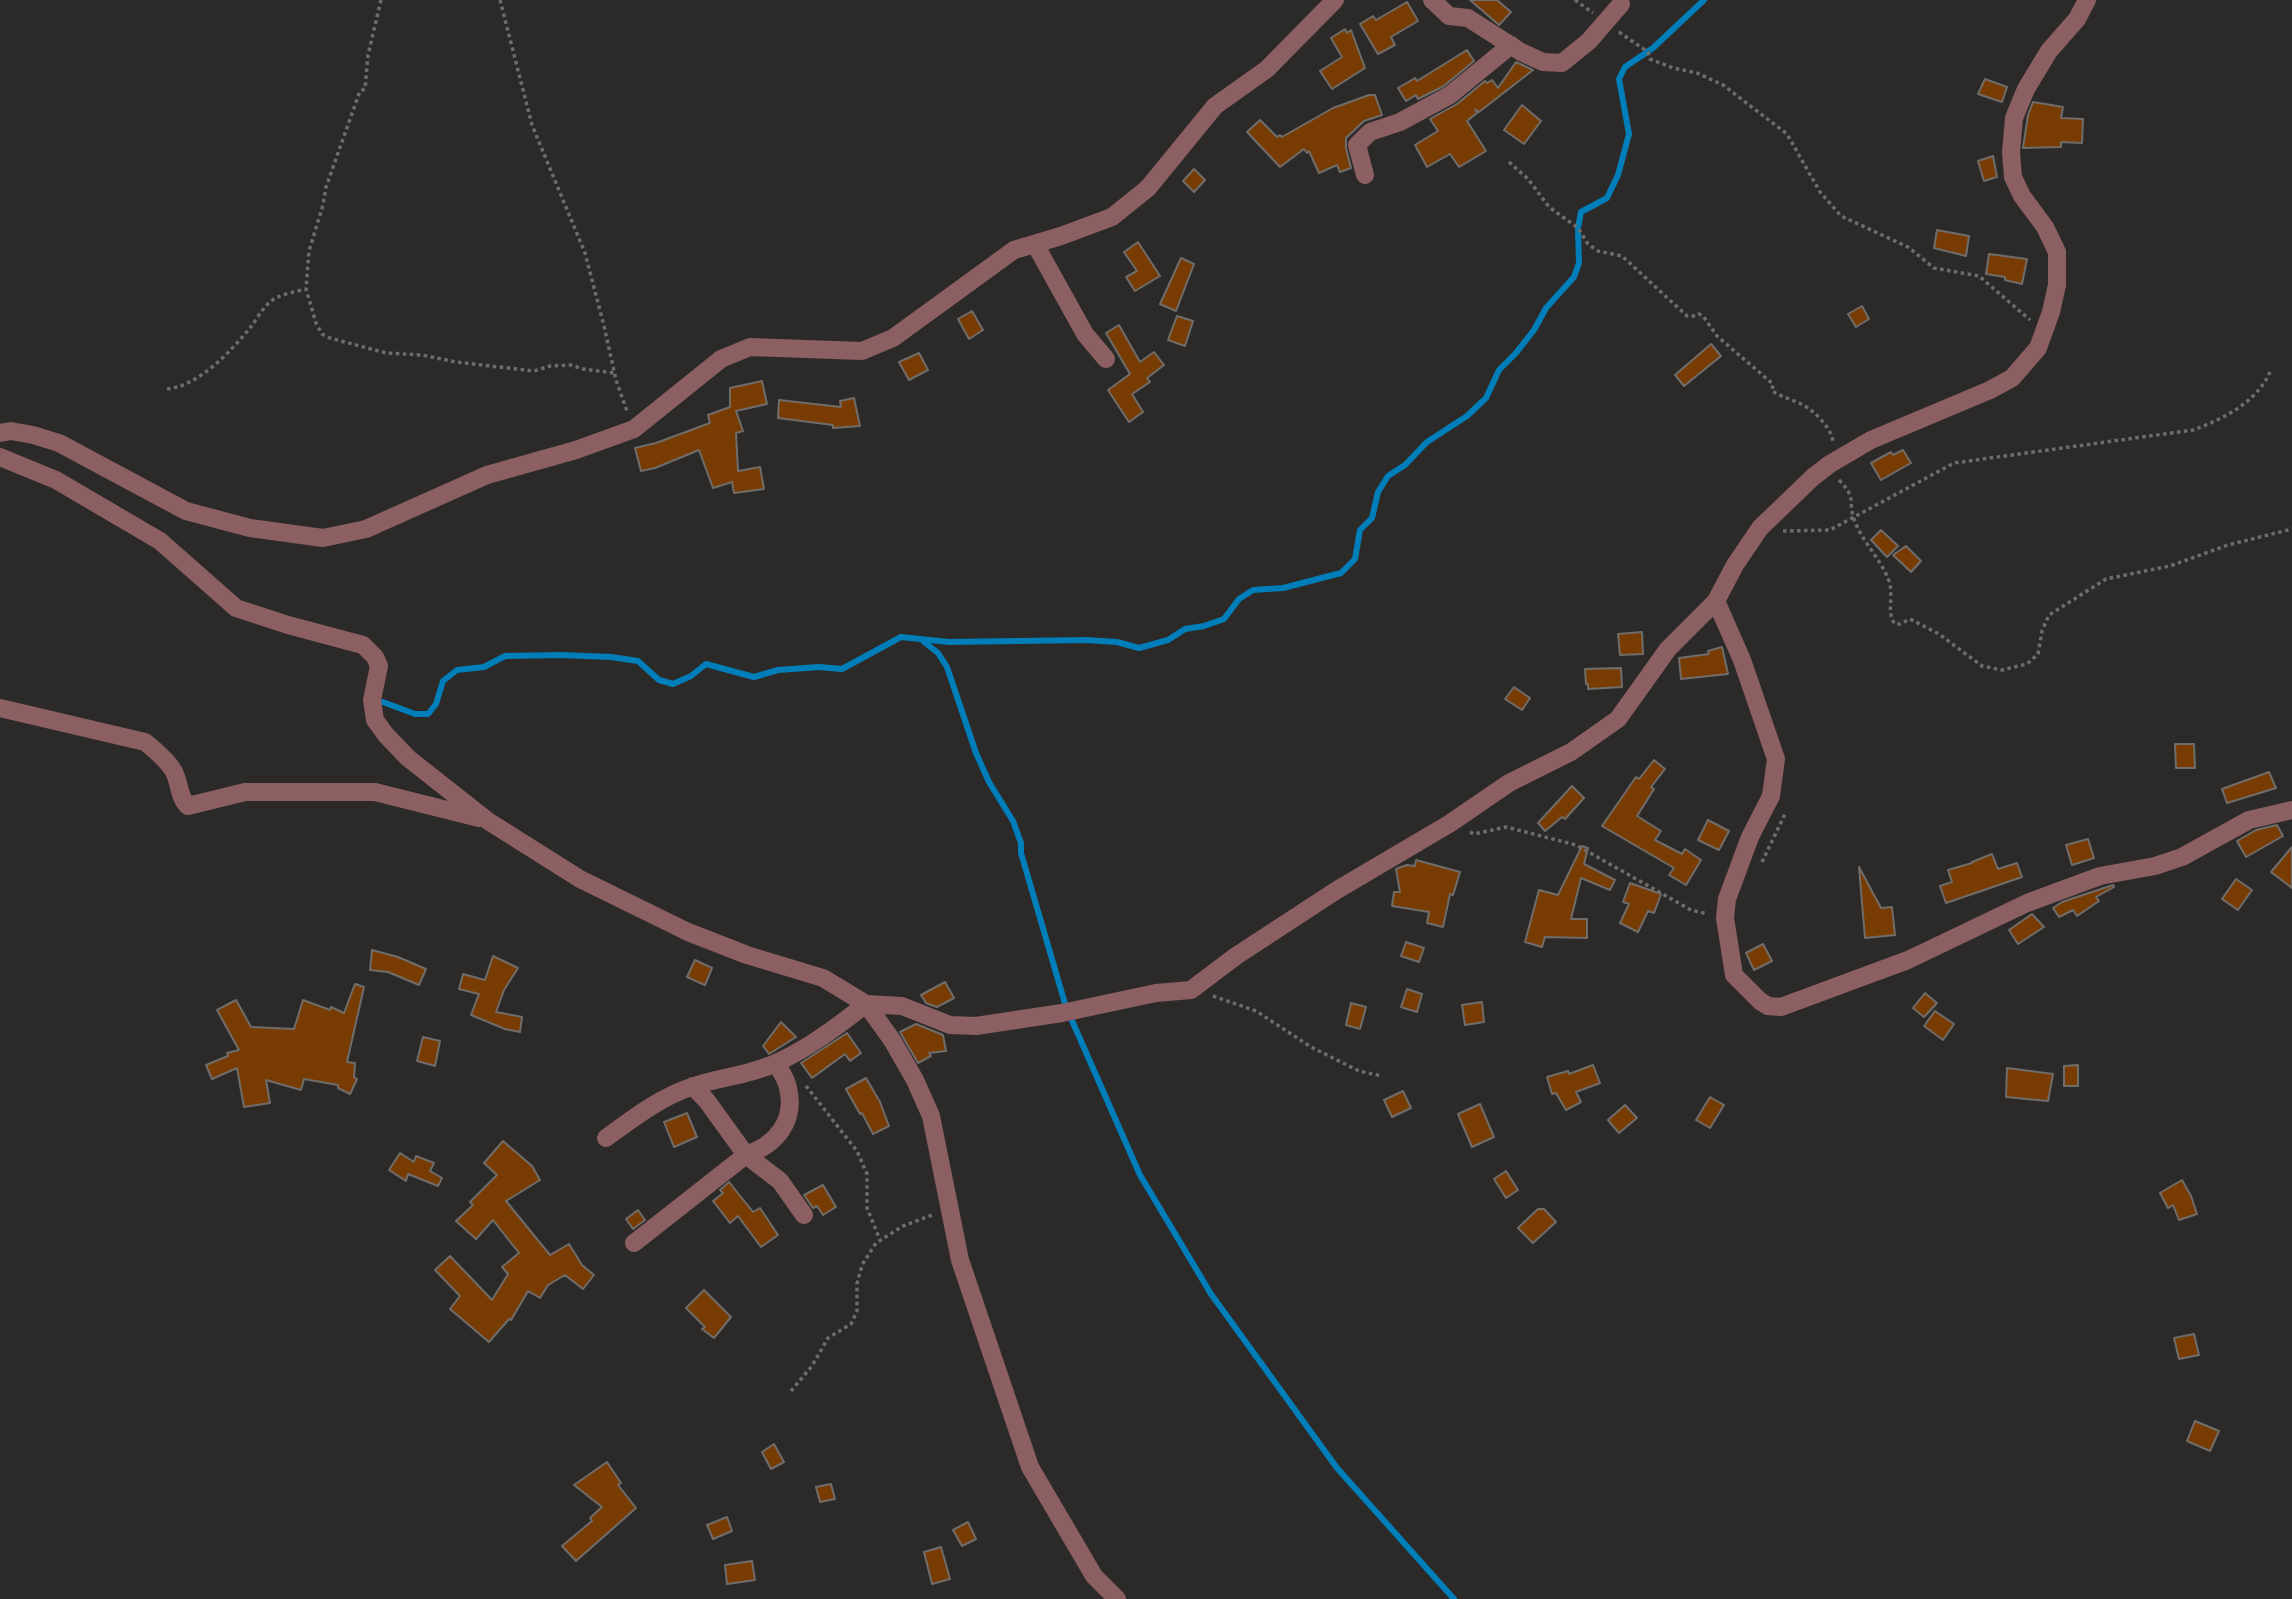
<!DOCTYPE html>
<style>
body{margin:0}
canvas{display:block;background:#2c2a28}
</style>
<canvas width="2292" height="1599"></canvas>
<script>
const ctx = document.querySelector('canvas').getContext('2d');
ctx.lineJoin = 'round';
function trace(path, color, width, dash) { ctx.strokeStyle = color; ctx.lineWidth = width; ctx.lineCap = dash ? 'butt' : 'round'; ctx.setLineDash(dash || []); ctx.stroke(path); }
function fillPath(path, color) { ctx.fillStyle = color; ctx.fill(path, 'evenodd'); }
trace(new Path2D(`
 M 923,641 L 938,653 L 947,667 L 976,753 L 989,782 L 1013,821 L 1021,843 L 1021,853 L 1066,1007 L 1140,1175 L 1211,1294 L 1337,1468 L 1454,1599
 M 383,702 L 415,714 L 428,714 L 436,704 L 443,681 L 457,670 L 484,667 L 505,656 L 561,655 L 611,657 L 638,661 L 659,680 L 673,684 L 691,676 L 706,664 L 754,677 L 778,670 L 819,667 L 842,669 L 901,637 L 949,642 L 1086,640 L 1117,642 L 1139,648 L 1168,640 L 1185,629 L 1204,626 L 1224,619 L 1239,599 L 1253,590 L 1283,588 L 1341,573 L 1355,559 L 1360,530 L 1372,518 L 1378,492 L 1388,476 L 1405,465 L 1427,442 L 1467,416 L 1486,398 L 1499,370 L 1516,353 L 1534,330 L 1546,308 L 1574,277 L 1579,263 L 1578,228 L 1581,212 L 1607,198 L 1618,175 L 1629,134 L 1619,79 L 1625,67 L 1653,48 L 1704,0`), '#007eb9', 6);
const building = new Path2D(`
 M 1470,0 L 1497,0 L 1511,12 L 1499,25 Z
 M 1407,2 L 1418,21 L 1391,37 L 1395,45 L 1378,54 L 1360,24 L 1373,16 L 1376,20 Z
 M 1345,29 L 1347,33 L 1351,30 L 1365,68 L 1332,89 L 1320,71 L 1342,57 L 1331,38 Z
 M 1467,50 L 1474,61 L 1444,86 L 1418,99 L 1416,95 L 1406,101 L 1398,88 L 1415,78 L 1417,81 Z
 M 1516,62 L 1533,70 L 1479,112 L 1475,109 L 1477,113 L 1467,121 L 1486,151 L 1459,167 L 1450,154 L 1427,167 L 1415,145 L 1438,131 L 1430,119 L 1457,104 L 1485,81 L 1487,83 L 1492,80 L 1498,88 Z
 M 1985,79 L 2007,87 L 2002,102 L 1978,94 Z
 M 1369,95 L 1375,95 L 1382,115 L 1364,121 L 1346,138 L 1346,148 L 1351,168 L 1340,172 L 1337,165 L 1319,173 L 1309,151 L 1307,153 L 1304,149 L 1280,167 L 1247,132 L 1260,120 L 1277,137 L 1280,135 L 1282,137 L 1333,108 Z
 M 2033,102 L 2063,107 L 2061,118 L 2083,119 L 2082,143 L 2061,142 L 2061,147 L 2023,148 L 2028,115 Z
 M 1522,105 L 1541,121 L 1524,144 L 1504,130 Z
 M 1993,156 L 1997,177 L 1984,181 L 1978,161 Z
 M 1194,169 L 1205,180 L 1194,192 L 1183,181 Z
 M 1937,230 L 1969,236 L 1966,256 L 1934,248 Z
 M 1138,242 L 1160,276 L 1135,291 L 1126,277 L 1137,271 L 1124,252 Z
 M 1989,254 L 2027,259 L 2022,284 L 2005,280 L 2005,277 L 1986,274 Z
 M 1181,258 L 1194,264 L 1176,311 L 1160,304 Z
 M 1862,306 L 1869,319 L 1856,327 L 1848,314 Z
 M 972,311 L 983,330 L 969,339 L 958,319 Z
 M 1177,316 L 1193,321 L 1185,346 L 1168,340 Z
 M 1119,325 L 1140,362 L 1154,352 L 1164,365 L 1147,378 L 1150,382 L 1132,394 L 1143,412 L 1129,422 L 1108,390 L 1130,374 L 1106,333 Z
 M 1711,344 L 1721,356 L 1684,386 L 1675,375 Z
 M 919,353 L 928,370 L 909,380 L 899,362 Z
 M 762,381 L 767,404 L 736,411 L 743,431 L 736,433 L 738,471 L 760,467 L 764,489 L 734,493 L 732,482 L 713,488 L 699,450 L 655,468 L 641,471 L 635,448 L 656,443 L 710,423 L 708,415 L 730,407 L 730,388 Z
 M 854,398 L 860,426 L 833,428 L 833,425 L 778,418 L 779,400 L 841,407 L 840,401 Z
 M 1903,450 L 1911,463 L 1881,480 L 1871,463 L 1891,452 L 1893,455 Z
 M 1881,530 L 1898,546 L 1887,557 L 1871,540 Z
 M 1906,546 L 1921,561 L 1911,572 L 1893,555 Z
 M 1642,632 L 1643,654 L 1620,655 L 1618,634 Z
 M 1722,647 L 1728,674 L 1681,679 L 1679,658 L 1709,654 L 1708,651 Z
 M 1621,668 L 1622,687 L 1588,689 L 1588,684 L 1586,684 L 1585,669 Z
 M 1514,687 L 1530,698 L 1522,710 L 1505,699 Z
 M 2175,744 L 2194,744 L 2195,768 L 2176,768 Z
 M 1654,760 L 1665,769 L 1651,787 L 1654,789 L 1637,816 L 1661,831 L 1655,840 L 1682,854 L 1685,849 L 1701,860 L 1686,885 L 1669,875 L 1674,868 L 1602,826 L 1636,777 L 1639,779 Z
 M 2269,772 L 2276,788 L 2227,803 L 2222,789 Z
 M 1572,786 L 1584,798 L 1565,819 L 1562,817 L 1545,831 L 1538,823 Z
 M 1708,820 L 1729,831 L 1719,850 L 1698,840 Z
 M 2277,825 L 2283,836 L 2246,857 L 2237,841 L 2256,830 Z
 M 2088,839 L 2094,858 L 2072,865 L 2066,845 Z
 M 1582,846 L 1588,848 L 1584,864 L 1615,880 L 1610,890 L 1581,878 L 1571,919 L 1587,919 L 1587,938 L 1545,937 L 1542,947 L 1525,942 L 1539,890 L 1558,895 Z
 M 2292,847 L 2292,888 L 2271,872 Z
 M 1992,854 L 1998,869 L 2017,863 L 2022,877 L 1946,903 L 1940,886 L 1952,882 L 1948,870 L 1972,863 L 1972,862 Z
 M 1416,860 L 1460,872 L 1453,895 L 1450,894 L 1443,927 L 1427,923 L 1429,912 L 1392,906 L 1394,892 L 1400,892 L 1396,869 L 1407,865 L 1415,866 Z
 M 1859,867 L 1881,908 L 1892,907 L 1895,935 L 1865,938 Z
 M 2236,879 L 2252,890 L 2238,910 L 2222,899 Z
 M 1630,883 L 1661,894 L 1654,913 L 1648,911 L 1638,932 L 1620,923 L 1629,904 L 1623,902 Z
 M 2113,885 L 2114,887 L 2096,897 L 2099,901 L 2077,916 L 2073,910 L 2059,917 L 2053,908 L 2062,902 Z
 M 2032,914 L 2044,927 L 2018,944 L 2009,930 Z
 M 1406,942 L 1424,948 L 1419,962 L 1401,956 Z
 M 1763,944 L 1772,961 L 1754,970 L 1746,953 Z
 M 372,950 L 398,957 L 426,969 L 419,985 L 388,972 L 370,970 Z
 M 493,956 L 518,968 L 504,990 L 496,1012 L 522,1017 L 520,1032 L 505,1029 L 471,1015 L 479,994 L 459,989 L 463,974 L 485,980 Z
 M 695,960 L 712,968 L 705,985 L 687,977 Z
 M 945,982 L 954,998 L 937,1007 L 926,1003 L 921,995 Z
 M 355,984 L 364,987 L 347,1062 L 355,1063 L 354,1077 L 357,1079 L 350,1094 L 338,1088 L 338,1085 L 304,1079 L 301,1090 L 266,1080 L 270,1103 L 244,1107 L 237,1068 L 212,1079 L 206,1065 L 228,1056 L 227,1053 L 239,1050 L 217,1010 L 236,1000 L 251,1027 L 294,1029 L 303,1000 L 330,1010 L 331,1007 L 344,1013 Z
 M 1407,989 L 1422,994 L 1417,1012 L 1401,1007 Z
 M 1925,993 L 1937,1003 L 1924,1017 L 1913,1008 Z
 M 1482,1002 L 1484,1022 L 1465,1025 L 1462,1005 Z
 M 1351,1003 L 1366,1007 L 1360,1029 L 1346,1025 Z
 M 1935,1011 L 1954,1024 L 1943,1040 L 1924,1026 Z
 M 781,1022 L 796,1037 L 769,1054 L 763,1046 Z
 M 916,1024 L 943,1035 L 946,1051 L 929,1053 L 931,1056 L 918,1063 L 900,1032 Z
 M 847,1033 L 861,1053 L 850,1061 L 845,1054 L 812,1078 L 801,1063 Z
 M 423,1037 L 440,1041 L 435,1066 L 417,1061 Z
 M 1593,1065 L 1600,1083 L 1576,1092 L 1581,1102 L 1566,1110 L 1556,1093 L 1552,1094 L 1547,1077 L 1568,1071 L 1569,1074 Z
 M 2078,1065 L 2078,1086 L 2064,1086 L 2064,1066 Z
 M 2007,1068 L 2053,1074 L 2048,1101 L 2006,1097 Z
 M 866,1078 L 880,1102 L 889,1126 L 873,1134 L 862,1113 L 860,1114 L 846,1089 Z
 M 1403,1091 L 1411,1108 L 1392,1117 L 1384,1100 Z
 M 1710,1097 L 1724,1105 L 1710,1128 L 1696,1120 Z
 M 1480,1104 L 1494,1137 L 1472,1147 L 1458,1114 Z
 M 1625,1105 L 1637,1118 L 1619,1133 L 1608,1120 Z
 M 687,1113 L 697,1137 L 674,1147 L 664,1122 Z
 M 503,1141 L 532,1166 L 540,1180 L 506,1201 L 550,1255 L 569,1244 L 582,1265 L 594,1275 L 583,1289 L 565,1275 L 548,1285 L 540,1298 L 528,1291 L 511,1320 L 509,1319 L 489,1342 L 450,1309 L 460,1296 L 435,1270 L 450,1256 L 492,1300 L 508,1274 L 502,1267 L 519,1253 L 493,1220 L 476,1239 L 456,1221 L 473,1205 L 470,1202 L 497,1175 L 484,1163 Z
 M 400,1153 L 414,1162 L 416,1156 L 434,1163 L 430,1171 L 442,1178 L 438,1186 L 408,1174 L 406,1181 L 389,1170 Z
 M 1506,1171 L 1518,1190 L 1506,1198 L 1494,1179 Z
 M 2182,1180 L 2191,1196 L 2197,1214 L 2179,1220 L 2173,1205 L 2168,1208 L 2160,1193 Z
 M 729,1182 L 753,1212 L 760,1208 L 778,1235 L 761,1247 L 738,1216 L 730,1223 L 713,1201 L 723,1193 L 720,1190 Z
 M 823,1185 L 836,1207 L 823,1215 L 817,1206 L 813,1208 L 804,1195 Z
 M 1538,1209 L 1544,1209 L 1556,1222 L 1533,1243 L 1518,1228 Z
 M 638,1210 L 645,1220 L 633,1229 L 626,1219 Z
 M 704,1290 L 731,1317 L 714,1338 L 702,1329 L 705,1327 L 686,1308 Z
 M 2194,1334 L 2199,1355 L 2179,1359 L 2174,1338 Z
 M 2195,1421 L 2219,1431 L 2210,1451 L 2187,1441 Z
 M 774,1444 L 784,1462 L 771,1469 L 762,1452 Z
 M 607,1462 L 621,1483 L 618,1485 L 636,1508 L 576,1561 L 562,1546 L 592,1521 L 590,1518 L 602,1507 L 574,1485 Z
 M 831,1484 L 835,1499 L 820,1502 L 816,1487 Z
 M 727,1517 L 732,1531 L 713,1539 L 707,1525 Z
 M 968,1522 L 976,1539 L 962,1546 L 953,1530 Z
 M 941,1547 L 950,1579 L 932,1584 L 924,1552 Z
 M 752,1561 L 755,1580 L 727,1584 L 725,1565 Z`);
fillPath(building, '#783c03');
trace(building, '#6f6c6a', 2);
trace(new Path2D(`
 M 381,0 L 368,55 L 365,89 L 360,91 L 326,187 L 323,205 L 309,251 L 306,289 L 316,323 L 322,334 L 330,338 L 386,353 L 422,355 L 456,362 L 534,371 L 550,366 L 571,365 L 583,369 L 614,373
 M 500,0 L 532,125 L 585,253 L 604,326 L 616,380 L 627,411
 M 1575,0 L 1593,13
 M 1619,32 L 1648,52 L 1650,59 L 1673,68 L 1697,73 L 1723,85 L 1787,134 L 1820,192 L 1841,216 L 1908,247 L 1934,268 L 1979,276 L 2030,320
 M 1509,162 L 1528,179 L 1549,207 L 1578,228 L 1588,244 L 1598,251 L 1622,256 L 1687,316 L 1696,316 L 1699,314 L 1703,316 L 1717,336 L 1773,384 L 1772,391 C 1782,397 1793,400 1803,405 C 1815,411 1833,430 1833,443
 M 167,389 C 200,385 230,352 250,328 C 256,320 262,309 270,302 C 278,294 296,292 306,289
 M 1839,480 C 1858,500 1847,499 1854,519 C 1862,542 1881,559 1889,581 C 1894,595 1886,613 1895,624 L 1900,624 L 1910,619 L 1939,634 L 1982,666 L 2002,670 L 2027,664 L 2038,654 L 2042,631 L 2049,615 L 2106,579 L 2170,566 L 2228,545 L 2292,529
 M 1783,531 L 1830,530 L 1954,463 L 2193,430 C 2223,419 2256,403 2270,372
 M 1470,832 L 1474,834 L 1506,827 L 1576,845 L 1691,910 L 1708,914
 M 1762,862 L 1785,814
 M 1213,996 L 1256,1011 L 1311,1047 L 1359,1071 L 1382,1076
 M 806,1086 L 857,1151 L 867,1174 L 867,1208 L 880,1240
 M 791,1391 L 812,1366 L 828,1338 L 851,1324 L 857,1311 L 857,1284 L 862,1265 L 876,1243 L 903,1226 L 935,1214`), '#6f6d6c', 3.5, [3.5, 3.5]);
trace(new Path2D(`
 M 1432,0 L 1449,16 L 1468,18 L 1521,52 L 1543,62 L 1562,63 L 1589,41 L 1621,4
 M 1365,175 L 1357,145 L 1370,132 L 1400,122 L 1450,95 L 1511,45
 M 1035,244 L 1085,334 L 1106,359
 M 0,433 L 11,431 L 33,435 L 59,443 L 186,511 L 250,528 L 323,538 L 366,529 L 487,475 L 576,450 L 634,429 L 721,359 L 750,347 L 862,351 L 893,338 L 1014,250 L 1061,236 L 1112,217 L 1148,188 L 1215,106 L 1267,69 L 1335,0
 M 0,457 L 56,480 L 160,541 L 236,608 L 288,625 L 363,645 L 375,657 L 379,666 L 372,700 L 375,720 L 386,735 L 408,758 L 488,821 L 580,879 L 688,932 L 747,955 L 823,978 L 866,1004 L 892,1040 L 915,1080 L 931,1116 L 960,1260 L 1030,1467 L 1094,1576 L 1117,1599
 M 1716,601 L 1742,660 L 1776,759 L 1771,796 L 1750,837 L 1727,899 L 1725,918 L 1734,975 L 1760,1001 L 1768,1006 L 1781,1007 L 1908,960 L 2027,903 L 2100,876 L 2155,866 L 2182,857 L 2249,820 L 2292,810
 M 0,708 L 145,742 C 155,750 166,759 173,770 C 180,781 178,797 188,806 L 245,792 L 375,792 L 479,818
 M 693,1086 L 707,1101 L 746,1155 L 780,1181 L 804,1215
 M 606,1138 C 633,1118 662,1096 694,1086 C 721,1077 750,1075 776,1063 C 809,1048 838,1026 866,1004 L 902,1006 L 950,1025 L 976,1026 L 1062,1013 L 1156,993 L 1191,990 L 1236,956 L 1337,890 L 1449,824 L 1509,783 L 1571,752 L 1618,719 L 1668,649 L 1716,601 L 1735,565 L 1760,528 L 1813,477 L 1830,464 L 1871,440 L 1990,390 L 2012,378 L 2038,348 L 2051,312 L 2057,285 L 2057,252 L 2045,227 L 2022,196 L 2013,177 L 2011,152 L 2014,118 L 2026,89 L 2049,51 L 2077,19 L 2087,0
 M 634,1243 L 746,1155 C 776,1145 796,1121 788,1088 C 787,1080 780,1070 776,1063`), '#8c5f62', 18);
</script>
